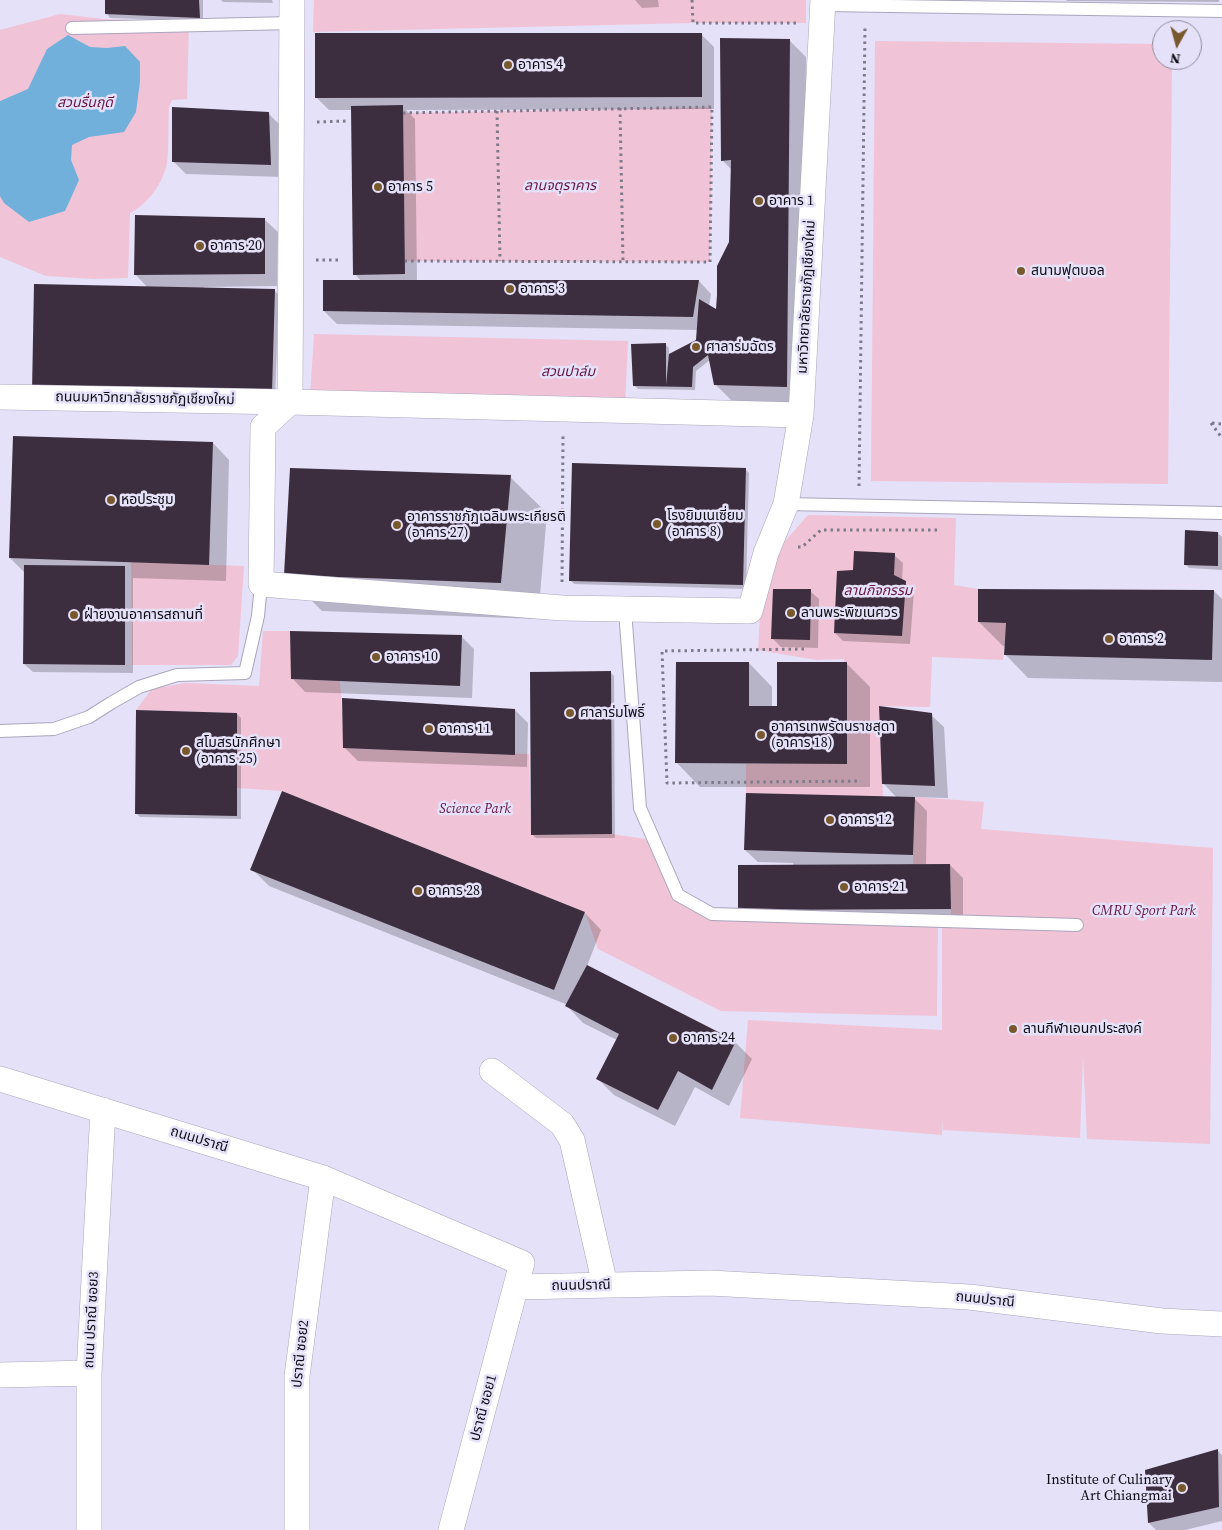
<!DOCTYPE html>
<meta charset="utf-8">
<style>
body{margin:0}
#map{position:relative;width:1222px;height:1530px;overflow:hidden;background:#e5e1f9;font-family:"Source Serif 4",serif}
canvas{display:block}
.north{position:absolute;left:1152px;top:20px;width:50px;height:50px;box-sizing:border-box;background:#e5e1f9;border:1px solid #8f8b9d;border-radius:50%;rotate:187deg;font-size:14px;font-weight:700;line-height:20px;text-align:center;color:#0d0b13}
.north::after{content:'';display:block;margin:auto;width:18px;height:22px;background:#78592e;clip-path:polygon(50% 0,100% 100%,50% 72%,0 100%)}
</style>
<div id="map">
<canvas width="1222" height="1530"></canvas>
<div class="north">N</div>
</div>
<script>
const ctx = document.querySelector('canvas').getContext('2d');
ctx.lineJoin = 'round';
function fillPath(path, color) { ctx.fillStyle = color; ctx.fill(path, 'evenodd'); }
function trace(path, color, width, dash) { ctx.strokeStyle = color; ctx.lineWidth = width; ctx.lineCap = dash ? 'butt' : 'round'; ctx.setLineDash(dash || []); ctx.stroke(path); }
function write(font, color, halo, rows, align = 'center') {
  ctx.font = font + ' "Source Serif 4","Noto Sans Thai",serif'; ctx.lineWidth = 5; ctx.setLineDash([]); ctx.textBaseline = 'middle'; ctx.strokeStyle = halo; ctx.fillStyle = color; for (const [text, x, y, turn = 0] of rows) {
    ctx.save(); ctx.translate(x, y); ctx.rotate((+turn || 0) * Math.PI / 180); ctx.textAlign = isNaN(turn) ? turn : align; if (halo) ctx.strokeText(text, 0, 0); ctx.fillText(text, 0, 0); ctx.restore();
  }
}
fillPath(new Path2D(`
 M 314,0 L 806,0 L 806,23 L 693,23 L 313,32 Z
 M 60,14 L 104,19 L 189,22 L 187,99 L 172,100 L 169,107 C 168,125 169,147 167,163 C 163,183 148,204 130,213 L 128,278 L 94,279 L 46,276 L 0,257 L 0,30 Z
 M 875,41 L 1162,44 L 1162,60 L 1172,60 L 1168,484 L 871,481 Z
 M 712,107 L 710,262 L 405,261 L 403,113 Z
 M 314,334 L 628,341 L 625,405 L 310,397 Z
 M 808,515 L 956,518 L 954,585 L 978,589 L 978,622 L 1006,623 L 1003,660 L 932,657 L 930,707 L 879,706 L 883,797 L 746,793 L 746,764 L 847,763 L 844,659 L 816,660 L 758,650 L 760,616 L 779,548 Z
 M 131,562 L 244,566 L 238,656 L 231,665 L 132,665 Z
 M 263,631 L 290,631 L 292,679 L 340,681 L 344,748 L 529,754 L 531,835 L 612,834 L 646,839 L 678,895 L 712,914 L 938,921 L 937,1016 L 721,1011 L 598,949 L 585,912 L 282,791 L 237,788 L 237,713 L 136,710 L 152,689 L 185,683 L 259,686 Z
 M 915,797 L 984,802 L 981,829 L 1213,848 L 1210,1144 L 1087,1139 L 1083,1056 L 1080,1138 L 943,1130 L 943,1120 L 942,1135 L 740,1118 L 748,1020 L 942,1030 L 942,927 L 951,921 L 950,864 L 913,864 Z`), '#f0c3d6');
fillPath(new Path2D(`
 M 68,35 L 90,47 L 107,48 L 125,46 L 140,62 L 140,81 L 136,112 L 124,132 L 89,137 L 72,145 L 71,160 L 79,180 L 65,211 L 29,222 L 4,203 L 0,196 L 0,101 L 28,89 L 47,49 Z`), '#70b0db');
fillPath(new Path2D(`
 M 107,0 L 203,0 L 203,21 L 110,18 L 107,14 Z
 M 221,0 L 272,0 L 273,3 L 223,2 Z
 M 635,0 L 658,0 L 659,7 L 642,8 Z
 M 1066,0 L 1219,0 L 1219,2 L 1067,1 Z
 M 701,34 L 714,47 L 714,109 L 406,110 L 415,119 L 417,281 L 699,281 L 711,294 L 709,306 L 716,311 L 730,242 L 732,170 L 723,161 L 789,40 L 806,57 L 804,404 L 732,401 L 715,384 L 710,360 L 696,371 L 695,390 L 638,389 L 634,385 L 665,344 L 669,348 L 669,355 L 697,340 L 698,330 L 337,324 L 324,311 L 361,281 L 355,274 L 353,110 L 329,110 L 316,97 Z
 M 268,113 L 281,126 L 283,177 L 186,174 L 173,161 Z
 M 265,220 L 278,232 L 277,286 L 204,287 L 204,289 L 275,291 L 279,295 L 275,396 L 148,288 L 135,274 Z
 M 213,443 L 229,460 L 226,581 L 133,578 L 133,673 L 33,672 L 24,664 L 25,573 L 10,558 Z
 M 745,469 L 749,473 L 746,589 L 574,584 L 570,580 Z
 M 510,477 L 547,513 L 538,619 L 322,611 L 286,575 Z
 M 1218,533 L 1222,537 L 1222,570 L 1189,568 L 1185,564 Z
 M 894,555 L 903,563 L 902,581 L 914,591 L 910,644 L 843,641 L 835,633 L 854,572 Z
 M 810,591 L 819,599 L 818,648 L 781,647 L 772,638 Z
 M 1214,591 L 1222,599 L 1222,682 L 1028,678 L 1005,654 L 1005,646 L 1003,646 L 979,622 Z
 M 461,636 L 474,649 L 472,698 L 305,692 L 293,679 Z
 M 749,663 L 772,687 L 772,708 L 778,708 L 846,663 L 870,687 L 870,787 L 700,787 L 677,763 Z
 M 610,672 L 614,676 L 615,838 L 536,838 L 532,834 Z
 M 515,710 L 528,723 L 527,767 L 358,761 L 345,748 Z
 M 237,714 L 241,718 L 241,819 L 140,817 L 136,813 Z
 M 931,715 L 944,727 L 948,798 L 913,797 L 927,811 L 926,865 L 950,865 L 963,878 L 963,921 L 752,922 L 739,910 L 793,866 L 793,863 L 758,862 L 745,850 L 897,798 L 883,783 Z
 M 252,869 L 585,913 L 601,930 L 587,966 L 735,1042 L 752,1059 L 729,1106 L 695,1087 L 675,1126 L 614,1095 L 597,1078 L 617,1040 L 583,1023 L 567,1006 L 568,1005 L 269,886 Z
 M 1217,1450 L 1222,1455 L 1222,1521 L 1185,1530 L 1156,1530 L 1149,1523 L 1146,1471 Z`), '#0003');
fillPath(new Path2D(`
 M 105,0 L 199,0 L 200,18 L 105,14 Z
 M 315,33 L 702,33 L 702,97 L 315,98 Z
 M 720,38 L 790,39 L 787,387 L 714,385 L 708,355 L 693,367 L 692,387 L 633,386 L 631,344 L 666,343 L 666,385 L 669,354 L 696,340 L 699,299 L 716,309 L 717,295 L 717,266 L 729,242 L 731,160 L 721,161 Z
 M 403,105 L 405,274 L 353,275 L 351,106 Z
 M 172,107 L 269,112 L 271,165 L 172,162 Z
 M 135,215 L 265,218 L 265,274 L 134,275 Z
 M 323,280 L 699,280 L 693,317 L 323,311 Z
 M 34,284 L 275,289 L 272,392 L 32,392 Z
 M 13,436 L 213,442 L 209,565 L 9,558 Z
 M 572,463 L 746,468 L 743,585 L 569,581 Z
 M 290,468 L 511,475 L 501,583 L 284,575 Z
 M 1185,530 L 1218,532 L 1218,566 L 1184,565 Z
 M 854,551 L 895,553 L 894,575 L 906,581 L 902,636 L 834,633 L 837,571 L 853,570 Z
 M 24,565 L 125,566 L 125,665 L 23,664 Z
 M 773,589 L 811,589 L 810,640 L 771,639 Z
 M 978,589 L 1214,590 L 1212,660 L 1004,655 L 1006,623 L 978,622 Z
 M 290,631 L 462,635 L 460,686 L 291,679 Z
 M 676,662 L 749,662 L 749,706 L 777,706 L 777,662 L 847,662 L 847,764 L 675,763 Z
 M 611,671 L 612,834 L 531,835 L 530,672 Z
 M 342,698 L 515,709 L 515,755 L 343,748 Z
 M 879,706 L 932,713 L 935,786 L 882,784 Z
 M 136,710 L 237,713 L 237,816 L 135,814 Z
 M 282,791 L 585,912 L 554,990 L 250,870 Z
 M 746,793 L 915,797 L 913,855 L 744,850 Z
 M 950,864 L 951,909 L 738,910 L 738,865 Z
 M 587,965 L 736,1041 L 712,1090 L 678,1071 L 658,1110 L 596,1079 L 619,1034 L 565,1006 Z
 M 1218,1449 L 1219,1507 L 1148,1523 L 1145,1470 Z`), '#3c2e3e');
const lane = new Path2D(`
 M 823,5 L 1222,11
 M 72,28 L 292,23
 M 786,504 L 1222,513
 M 625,610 L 640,808 L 678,895 L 712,914 L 1077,925
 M 0,731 L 54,729 L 89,717 L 111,703 L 139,687 L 177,675 L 245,673 L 258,616 L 261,584`);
const street = new Path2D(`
 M 0,397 L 290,402 L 292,0
 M 801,415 L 290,402 L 263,427 L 261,584 L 562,608 L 750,611 L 766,553 L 786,504 L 801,415 L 823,0
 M 492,1071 L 562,1124 L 572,1140 L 605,1285
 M 0,1079 L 323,1178 L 522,1263 L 451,1530
 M 516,1287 L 710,1283 L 969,1297 L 1162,1321 L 1222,1324
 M 0,1375 L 89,1373
 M 89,1530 L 89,1373 L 103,1110
 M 297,1530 L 297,1376 L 323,1178`);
trace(lane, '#aaa5bc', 14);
trace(street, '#aaa5bc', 26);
trace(new Path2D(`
 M 692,0 L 693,23 L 796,23
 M 620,108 L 623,262
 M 497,111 L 500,261
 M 403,113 L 712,107 L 710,262 L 405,261
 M 317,122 L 347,121
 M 316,260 L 341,260
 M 1211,423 L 1222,438
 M 1212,423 L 1222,424
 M 859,486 L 865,27
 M 798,547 L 802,547 L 821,530 L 938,530
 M 562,582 L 563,436
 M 804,649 L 662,651 L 667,783 L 861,781`), '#7d7a8b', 3, [2.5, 4]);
trace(lane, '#fff', 12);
trace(street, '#fff', 25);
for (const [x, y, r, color] of [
 [508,65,5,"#78592e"],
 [378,187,5,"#78592e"],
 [759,201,5,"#78592e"],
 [200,246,5,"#78592e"],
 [1021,271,5,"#78592e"],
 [510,289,5,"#78592e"],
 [696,347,5,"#78592e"],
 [111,500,5,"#78592e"],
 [657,524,5,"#78592e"],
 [397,525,5,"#78592e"],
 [791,613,5,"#78592e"],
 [74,615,5,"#78592e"],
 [1109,639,5,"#78592e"],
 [376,657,5,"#78592e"],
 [570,713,5,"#78592e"],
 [429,729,5,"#78592e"],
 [761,735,5,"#78592e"],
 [186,751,5,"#78592e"],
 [830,820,5,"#78592e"],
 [844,887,5,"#78592e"],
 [418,891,5,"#78592e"],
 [1013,1029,5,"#78592e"],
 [673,1038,5,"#78592e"],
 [1182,1488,5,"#78592e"]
]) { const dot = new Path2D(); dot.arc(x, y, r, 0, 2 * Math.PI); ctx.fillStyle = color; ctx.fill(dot); trace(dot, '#e5e1f9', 2); }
write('14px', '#0d0b13', '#e5e1f9', [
 ["อาคาร 4",518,65],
 ["อาคาร 5",388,187],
 ["อาคาร 1",769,201],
 ["อาคาร 20",210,246],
 ["สนามฟุตบอล",1031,271],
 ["อาคาร 3",520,289],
 ["ศาลาร่มฉัตร",706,347],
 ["หอประชุม",121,500],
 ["โรงยิมเนเซี่ยม",667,516],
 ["(อาคาร 8)",667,532],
 ["อาคารราชภัฏเฉลิมพระเกียรติ",407,517],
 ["(อาคาร 27)",407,533],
 ["ลานพระพิฆเนศวร",801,613],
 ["ฝ่ายงานอาคารสถานที่",84,615],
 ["อาคาร 2",1119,639],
 ["อาคาร 10",386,657],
 ["ศาลาร่มโพธิ์",580,713],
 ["อาคารเทพรัตนราชสุดา",771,727],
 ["(อาคาร 18)",771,743],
 ["อาคาร 11",439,729],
 ["สโมสรนักศึกษา",196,743],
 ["(อาคาร 25)",196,759],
 ["อาคาร 12",840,820],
 ["อาคาร 21",854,887],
 ["อาคาร 28",428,891],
 ["ลานกีฬาเอนกประสงค์",1023,1029],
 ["อาคาร 24",683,1038],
 ["Institute of Culinary",1172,1480,"right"],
 ["Art Chiangmai",1172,1496,"right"]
], 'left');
write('italic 14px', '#661643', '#e5e1f9', [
 ["สวนรื่นฤดี",85,103],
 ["ลานจตุราคาร",560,186],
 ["สวนปาล์ม",568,372],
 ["ลานกิจกรรม",878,591],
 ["Science Park",475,809],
 ["CMRU Sport Park",1144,911]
]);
write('14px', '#0d0b13', '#e5e1f9', [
 ["มหาวิทยาลัยราชภัฏเชียงใหม่",807,297,-87],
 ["ถนนมหาวิทยาลัยราชภัฏเชียงใหม่",145,399,1],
 ["ถนนปราณี",199,1140,17],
 ["ถนนปราณี",581,1286,-1],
 ["ถนนปราณี",985,1300,6],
 ["ถนน ปราณี ซอย3",92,1320,-87],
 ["ปราณี ซอย2",301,1354,-84],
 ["ปราณี ซอย1",484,1408,-75]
]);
</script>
